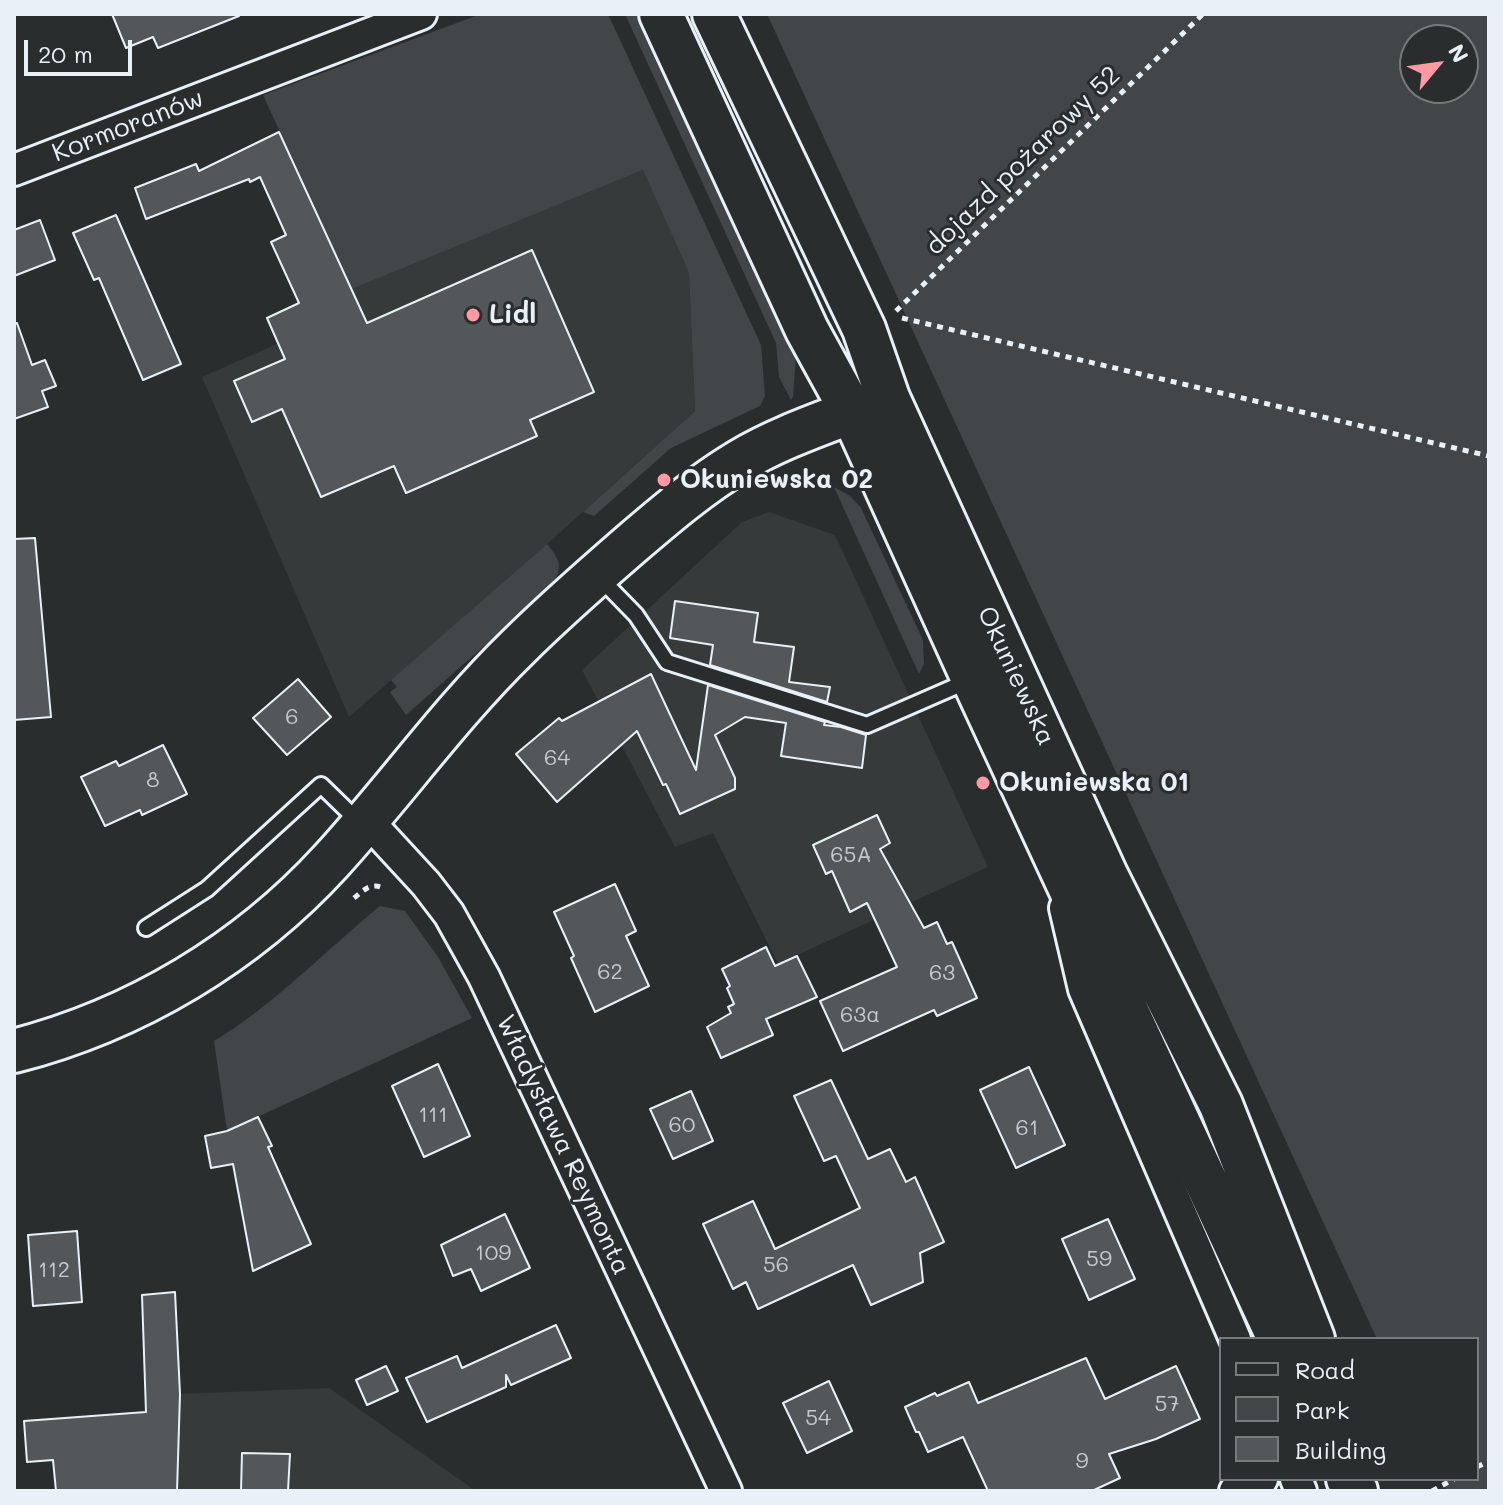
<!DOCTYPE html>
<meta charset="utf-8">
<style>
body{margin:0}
#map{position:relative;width:1503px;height:1505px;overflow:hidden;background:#2a2d2e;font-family:Mali,sans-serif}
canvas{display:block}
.frame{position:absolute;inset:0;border:16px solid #e8f1f8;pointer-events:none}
.legend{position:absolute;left:1219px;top:1337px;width:260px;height:144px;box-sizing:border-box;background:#2a2d2e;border:2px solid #767b7f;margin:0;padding:10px 14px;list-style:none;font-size:24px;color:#e8f1f8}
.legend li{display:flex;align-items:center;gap:16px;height:40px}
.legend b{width:40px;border:2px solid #767b7f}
.north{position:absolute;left:1399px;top:24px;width:80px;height:80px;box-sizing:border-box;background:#2a2d2e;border:2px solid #767b7f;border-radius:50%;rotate:61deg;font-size:22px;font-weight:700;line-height:32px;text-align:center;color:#e8f1f8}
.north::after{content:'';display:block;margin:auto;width:28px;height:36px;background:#ff9aa2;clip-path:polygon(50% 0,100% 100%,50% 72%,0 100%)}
.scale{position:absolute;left:24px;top:40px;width:108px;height:36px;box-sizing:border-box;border:4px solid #e8f1f8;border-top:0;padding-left:10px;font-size:24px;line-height:28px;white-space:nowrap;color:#e8f1f8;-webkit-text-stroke:6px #2a2d2e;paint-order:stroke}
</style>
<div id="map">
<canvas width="1503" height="1505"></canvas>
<div class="frame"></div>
<ul class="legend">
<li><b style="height:10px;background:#2a2d2e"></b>Road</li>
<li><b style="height:22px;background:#424648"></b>Park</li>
<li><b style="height:22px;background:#535759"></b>Building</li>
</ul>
<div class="north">N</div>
<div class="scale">20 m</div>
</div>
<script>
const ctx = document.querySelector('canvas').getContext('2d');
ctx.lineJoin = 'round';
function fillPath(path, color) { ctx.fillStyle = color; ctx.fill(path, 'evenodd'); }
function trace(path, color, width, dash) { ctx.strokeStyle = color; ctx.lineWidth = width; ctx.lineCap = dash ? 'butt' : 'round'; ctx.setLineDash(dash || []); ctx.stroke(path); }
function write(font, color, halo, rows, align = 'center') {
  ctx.font = font + ' Mali,sans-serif'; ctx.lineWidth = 6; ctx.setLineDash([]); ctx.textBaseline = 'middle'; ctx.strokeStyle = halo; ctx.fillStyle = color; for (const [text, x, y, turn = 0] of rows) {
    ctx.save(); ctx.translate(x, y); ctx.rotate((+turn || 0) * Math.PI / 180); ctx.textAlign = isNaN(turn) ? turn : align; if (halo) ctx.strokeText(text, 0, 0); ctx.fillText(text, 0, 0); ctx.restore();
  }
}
fillPath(new Path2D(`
 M 643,170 L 689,273 L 695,411 L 547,544 L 349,717 L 202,377 L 359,308 L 352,289 Z
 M 769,512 L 835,535 L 988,867 L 778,964 L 713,833 L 675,847 L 582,670 L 742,522 Z
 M 329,1388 L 473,1489 L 474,1491 L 177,1491 L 180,1394 Z`), '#363a3b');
fillPath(new Path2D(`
 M 481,14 L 608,14 L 761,345 L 765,396 L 760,406 L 671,448 L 594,516 L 583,512 L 695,411 L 689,273 L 643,170 L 352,289 L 263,95 Z
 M 625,14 L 642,14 L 794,346 L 796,355 L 793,397 L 791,400 L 779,377 L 776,343 Z
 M 767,14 L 1489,14 L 1489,1491 L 1447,1491 L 1442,1479 L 1477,1479 L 1477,1339 L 1377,1339 ZM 1463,40 L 1463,88 L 1415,88 L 1415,40 Z
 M 834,487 L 850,496 L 861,508 L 923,640 L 924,664 L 919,674 Z
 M 547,544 C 561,561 563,566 552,586 L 406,715 L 390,692 L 397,687 L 391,680 Z
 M 380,906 L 405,911 L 438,957 L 472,1018 L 227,1131 L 214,1041 C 275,1004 325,951 380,906 Z`), '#424648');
const building = new Path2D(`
 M 112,14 L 239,14 L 239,16 L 158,48 L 153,37 L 126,48 Z
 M 279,132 L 367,323 L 532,250 L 594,392 L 530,420 L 537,436 L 406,493 L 394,466 L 321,497 L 282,409 L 252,422 L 234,381 L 285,359 L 267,318 L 299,303 L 271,242 L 286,235 L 260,177 L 250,182 L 249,179 L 146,219 L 135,188 L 196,164 L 199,171 Z
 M 116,215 L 181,364 L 143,380 L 99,278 L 94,280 L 73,233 Z
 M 40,220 L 55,260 L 14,276 L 14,230 Z
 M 17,323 L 32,365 L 45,360 L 56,386 L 42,391 L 48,407 L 14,419 L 14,324 Z
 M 35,538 L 51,717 L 14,720 L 14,539 Z
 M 675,601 L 758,613 L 754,642 L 794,647 L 789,682 L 830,687 L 827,702 L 710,665 L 713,645 L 670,638 Z
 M 651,674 L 696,770 L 708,685 L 825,722 L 824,725 L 841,727 L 866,735 L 862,768 L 781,756 L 786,723 L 745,717 L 715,735 L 735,778 L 735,789 L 680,814 L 666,784 L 663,785 L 637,731 L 557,802 L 516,754 L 559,718 L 562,721 Z
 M 298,679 L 331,717 L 287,755 L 253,718 Z
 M 163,745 L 187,794 L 142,815 L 140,810 L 105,826 L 81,777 L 116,761 L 119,766 Z
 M 877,815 L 890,843 L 880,849 L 924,928 L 937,922 L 947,944 L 952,942 L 977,998 L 937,1016 L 934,1010 L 843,1051 L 820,1001 L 897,967 L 867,903 L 850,912 L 832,871 L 826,874 L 813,845 Z
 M 615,884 L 636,931 L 626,936 L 649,986 L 595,1012 L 571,958 L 574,956 L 554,912 Z
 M 766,947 L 775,966 L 797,956 L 817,997 L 766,1019 L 773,1035 L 721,1058 L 707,1027 L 731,1013 L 728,1007 L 734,1004 L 727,988 L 730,986 L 722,969 Z
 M 438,1064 L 470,1136 L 424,1157 L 392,1086 Z
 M 1029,1067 L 1065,1145 L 1016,1168 L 980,1090 Z
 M 831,1080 L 868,1159 L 890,1149 L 906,1182 L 915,1177 L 944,1242 L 920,1253 L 923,1282 L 871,1305 L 853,1265 L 758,1309 L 746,1282 L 733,1289 L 703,1224 L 753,1201 L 775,1249 L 860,1208 L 836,1156 L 824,1161 L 794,1096 Z
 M 691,1091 L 713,1141 L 673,1159 L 650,1109 Z
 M 258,1117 L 272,1146 L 268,1147 L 311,1244 L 253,1271 L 233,1164 L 211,1168 L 205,1136 L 227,1131 Z
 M 505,1214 L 530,1268 L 481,1291 L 471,1269 L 453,1276 L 441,1245 Z
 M 1108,1219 L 1135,1279 L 1089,1300 L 1062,1239 Z
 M 77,1231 L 82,1302 L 33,1306 L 28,1235 Z
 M 175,1292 L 180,1394 L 177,1491 L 56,1491 L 53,1460 L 27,1462 L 24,1421 L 146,1412 L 142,1295 Z
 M 556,1325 L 571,1358 L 511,1385 L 506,1375 L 506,1387 L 427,1422 L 406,1378 L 457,1356 L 462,1368 Z
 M 1086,1358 L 1105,1399 L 1176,1366 L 1200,1419 L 1156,1439 L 1109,1454 L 1120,1478 L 1092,1491 L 988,1491 L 963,1437 L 928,1452 L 919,1432 L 916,1432 L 905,1407 L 935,1393 L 937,1396 L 969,1382 L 978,1403 Z
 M 386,1366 L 398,1391 L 367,1405 L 356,1380 Z
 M 829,1381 L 852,1431 L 807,1453 L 783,1403 Z
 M 242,1453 L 290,1454 L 288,1491 L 241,1491 Z`);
fillPath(building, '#535759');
trace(building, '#e8f1f8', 2);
const lane = new Path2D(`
 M 598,576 L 636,615 L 667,662 L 867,725 L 968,681
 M 146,928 L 207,889 L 321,785 L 359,822`);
const street = new Path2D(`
 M 14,170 L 421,14
 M 367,820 L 426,884 L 449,914 L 484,977 L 726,1491
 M 1065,908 L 1084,989 L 1235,1339
 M 1296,1479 L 1301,1491
 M 1235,1491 L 1262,1479`);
const secondary = new Path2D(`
 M 661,14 L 807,330 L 852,412 L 973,679 L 1279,1339
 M 714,14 L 864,329 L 888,398 L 1106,875 L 1221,1105 L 1313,1339
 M 14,1051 C 135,1020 247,953 331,861 C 395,791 450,713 518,647 C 554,611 592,578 630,545 C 665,515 700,485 740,461 C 783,435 833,420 879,401
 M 1348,1479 L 1356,1491`);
trace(lane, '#e8f1f8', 20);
trace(street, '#e8f1f8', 36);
trace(secondary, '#e8f1f8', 48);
trace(new Path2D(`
 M 896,311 L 1203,14
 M 902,318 L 1489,456
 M 354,898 C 364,890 371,882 383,888
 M 1477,1467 L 1489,1461
 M 1432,1491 L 1454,1479`), '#e8f1f8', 5, [6, 6]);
trace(lane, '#2a2d2e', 14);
trace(street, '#2a2d2e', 30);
trace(secondary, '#2a2d2e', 42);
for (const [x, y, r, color] of [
 [473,315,8,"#ff9aa2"],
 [664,480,8,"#ff9aa2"],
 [983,783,8,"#ff9aa2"]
]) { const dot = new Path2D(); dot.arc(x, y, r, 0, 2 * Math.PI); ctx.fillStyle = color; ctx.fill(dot); trace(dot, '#2a2d2e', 3); }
write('22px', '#c3cad0', null, [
 ["6",292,717],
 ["64",557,758],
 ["8",153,780],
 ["65A",851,855],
 ["62",610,972],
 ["63",942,973],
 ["63a",860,1015],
 ["111",433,1115],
 ["60",682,1125],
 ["61",1027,1128],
 ["109",493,1253],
 ["59",1099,1259],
 ["56",776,1265],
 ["112",54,1270],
 ["57",1167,1404],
 ["54",818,1418],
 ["9",1082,1461]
]);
write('26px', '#e8f1f8', '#2a2d2e', [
 ["Kormoranów",128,126,-21],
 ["dojazd pożarowy 52",1023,161,-44],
 ["Okuniewska",1016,676,65],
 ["Władysława Reymonta",563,1145,65]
]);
write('bold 26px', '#e8f1f8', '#2a2d2e', [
 ["Lidl",489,315],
 ["Okuniewska 02",680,480],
 ["Okuniewska 01",999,783]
], 'left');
</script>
